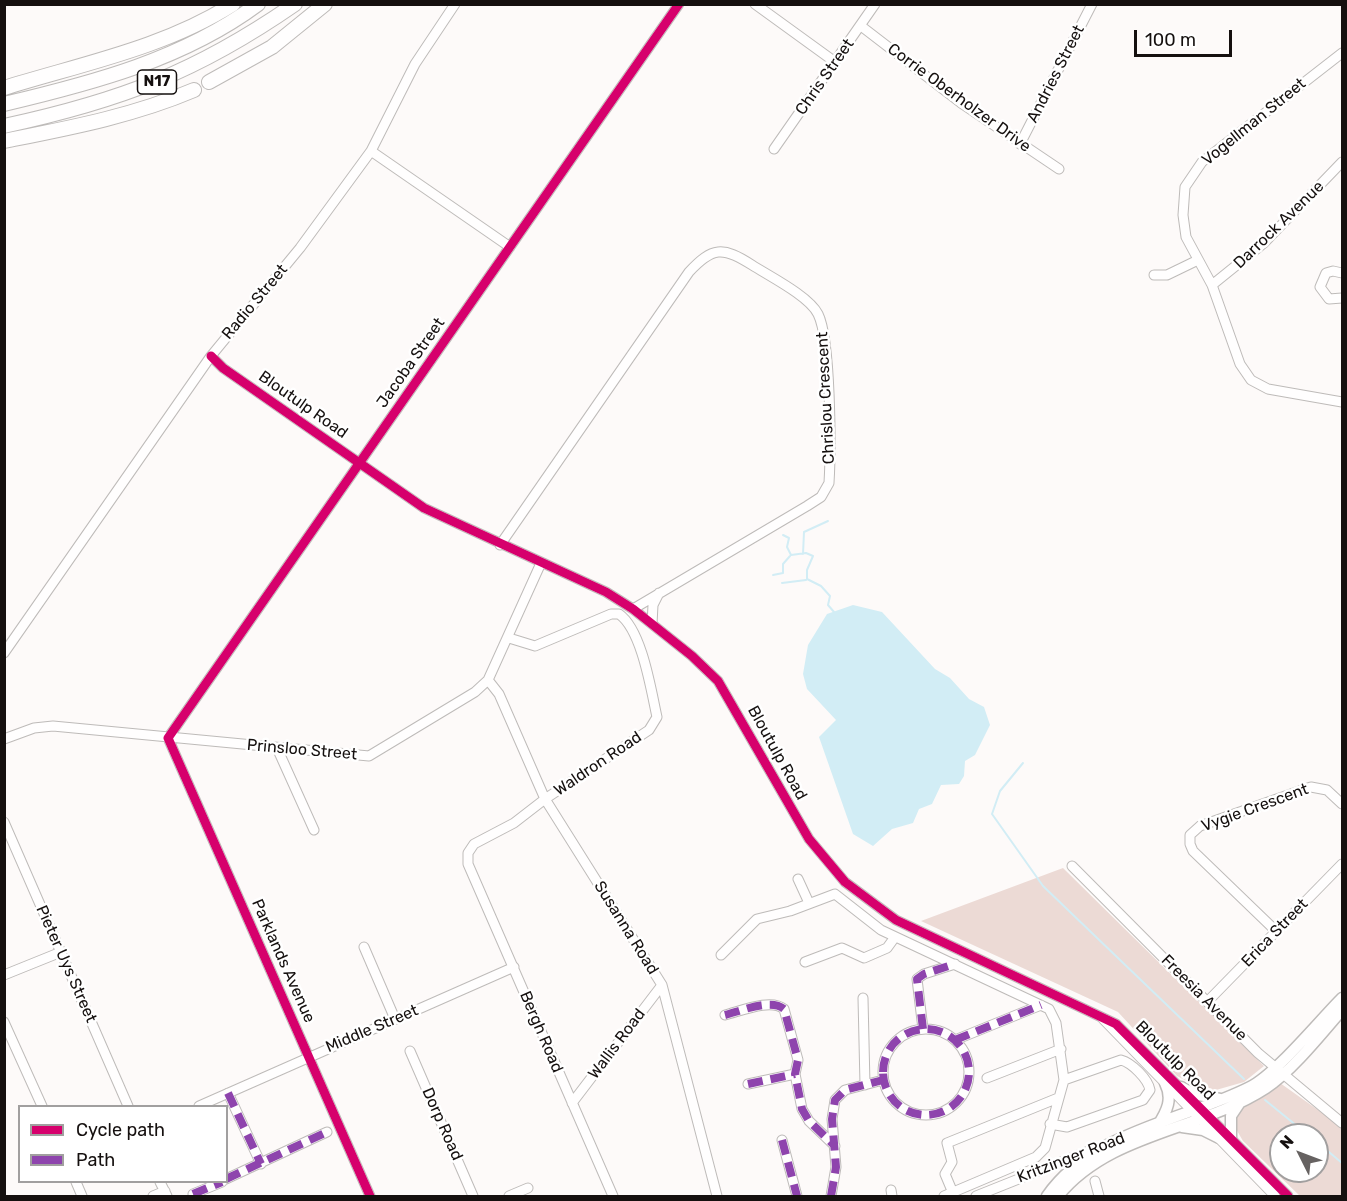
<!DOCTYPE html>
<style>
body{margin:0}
#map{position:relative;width:1347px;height:1201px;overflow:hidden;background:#fdfaf9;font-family:Rubik,sans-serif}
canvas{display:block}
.frame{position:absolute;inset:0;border:6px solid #15100f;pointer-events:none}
.legend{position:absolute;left:18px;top:1105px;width:210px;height:78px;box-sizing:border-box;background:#fff;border:2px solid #a19f9f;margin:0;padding:8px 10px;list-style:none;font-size:18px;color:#15100f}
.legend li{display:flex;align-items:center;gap:12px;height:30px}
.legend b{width:30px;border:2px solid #a19f9f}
.north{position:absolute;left:1269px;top:1123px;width:60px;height:60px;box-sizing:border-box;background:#fff;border:2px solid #a19f9f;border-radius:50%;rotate:312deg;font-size:16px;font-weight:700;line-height:24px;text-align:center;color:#15100f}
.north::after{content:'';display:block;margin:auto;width:21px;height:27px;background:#666261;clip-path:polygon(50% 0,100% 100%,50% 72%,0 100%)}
.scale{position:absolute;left:1134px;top:30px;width:98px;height:27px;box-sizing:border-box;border:3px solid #15100f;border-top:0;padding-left:8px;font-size:18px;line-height:21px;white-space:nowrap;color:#15100f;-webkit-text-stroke:4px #fff;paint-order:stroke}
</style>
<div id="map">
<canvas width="1347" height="1201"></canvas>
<div class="frame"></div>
<ul class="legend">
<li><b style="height:8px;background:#d6006c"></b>Cycle path</li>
<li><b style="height:8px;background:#8e44ad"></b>Path</li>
</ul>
<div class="north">N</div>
<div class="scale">100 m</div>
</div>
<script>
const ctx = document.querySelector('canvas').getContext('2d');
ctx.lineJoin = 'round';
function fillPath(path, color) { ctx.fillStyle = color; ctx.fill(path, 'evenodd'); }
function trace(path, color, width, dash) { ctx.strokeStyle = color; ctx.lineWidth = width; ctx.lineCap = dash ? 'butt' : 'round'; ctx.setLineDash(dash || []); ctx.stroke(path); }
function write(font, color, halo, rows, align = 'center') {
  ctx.font = font + ' Rubik,sans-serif'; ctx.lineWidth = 5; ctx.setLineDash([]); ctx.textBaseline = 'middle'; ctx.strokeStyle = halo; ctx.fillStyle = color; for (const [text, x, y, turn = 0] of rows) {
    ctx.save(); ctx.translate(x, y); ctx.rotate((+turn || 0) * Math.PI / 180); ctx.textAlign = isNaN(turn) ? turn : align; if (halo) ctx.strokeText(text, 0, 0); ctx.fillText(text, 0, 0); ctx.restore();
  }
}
fillPath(new Path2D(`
 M 1063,868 L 1264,1066 L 1244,1082 L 1209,1092 L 1177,1076 L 1118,1012 L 921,921 Z
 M 1280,1083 L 1342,1127 L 1342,1196 L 1300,1196 L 1243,1141 L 1232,1122 L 1241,1106 ZM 1281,1135 L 1317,1135 L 1317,1171 L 1281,1171 Z`), '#ecdad5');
fillPath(new Path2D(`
 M 853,605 L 882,612 L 935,669 L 950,678 L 969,699 L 984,707 L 990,725 L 975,755 L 965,761 L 964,776 L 959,784 L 941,785 L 932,804 L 919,809 L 913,823 L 892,829 L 873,846 L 853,834 L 819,737 L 836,720 L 807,689 L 803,674 L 808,645 L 827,614 Z`), '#d2edf5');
trace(new Path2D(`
 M 783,535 L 789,538 L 787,547 L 791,555 L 806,553 L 813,556 L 807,570 L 807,579 L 821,586 L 830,596 L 828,605 L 834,612
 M 803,554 L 804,532 L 828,521
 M 773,575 L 783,573 L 783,564 L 790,556
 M 782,583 L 806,580
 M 1023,763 L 1000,791 L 992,814 L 1043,886 L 1244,1079
 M 1265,1100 L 1308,1135
 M 1317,1142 L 1342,1163`), '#d2edf5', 2);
const minor = new Path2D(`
 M 755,4 L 835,62
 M 861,26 L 961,103 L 1059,169
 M 1342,53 L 1202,162 L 1185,187 L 1183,215 L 1186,237 L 1212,285 L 1240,364 L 1251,380 L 1268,389 L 1342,402
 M 1020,144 L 1092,4
 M 774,149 L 875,4
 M 371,151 L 510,247
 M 1342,273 L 1333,271 L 1326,273 L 1320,287 L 1329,299 L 1342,298
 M 1154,275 L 1167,275 L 1198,260
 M 1212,285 L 1264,243 L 1342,162
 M 211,356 L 223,368 L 424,508 L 606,592 L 633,609 L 692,656 L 718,681 L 809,839 L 845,882 L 896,920 L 1116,1024 L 1288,1196
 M 500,545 L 689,272 C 712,247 723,246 752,265 C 769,276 809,296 818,314 C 831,340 831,450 829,483 L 821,497 L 807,506 L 633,609
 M 652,624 L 653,605 L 659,593
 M 509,638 L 535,646 L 611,614 L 619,614 C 642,630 651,690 657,717 L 649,730 L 545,799 L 514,823 L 474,844 L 468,853 L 468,864 L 613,1196
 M 4,653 L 211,356 L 300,248 L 371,151 L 415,64 L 455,4
 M 488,680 L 499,694 L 545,799 L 662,985 L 717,1196
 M 4,739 L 34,728 L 53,726 L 369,756 L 475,692 L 488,680 L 541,563
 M 277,748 L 314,830
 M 4,822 L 128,1106
 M 1072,866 L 1258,1053 L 1342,1123
 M 798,879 L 809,903
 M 1277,932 L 1193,851 L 1190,844 L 1190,835 L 1200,826 L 1311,787 L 1327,790 L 1342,804
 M 364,947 L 395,1019
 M 721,955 L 757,919 L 790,911 L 835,894 L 881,930 L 1049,1009 L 1056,1023 L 1064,1080 L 1045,1148 L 1036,1157 L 944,1196
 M 805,962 L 842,948 L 864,958 L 887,948 L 895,937
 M 4,975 L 61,952
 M 863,998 L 865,1085
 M 1208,1001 L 1342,864
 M 725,1015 C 741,1011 771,998 784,1009 L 798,1060 L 795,1074 L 802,1109 L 809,1121 L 835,1146
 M 1103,1019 L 1275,1196
 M 4,1022 L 42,1106
 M 923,1029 L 917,979 L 924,974 L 955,964
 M883 1072a43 43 0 1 1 86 0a43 43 0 1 1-86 0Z
 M 955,1040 L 1041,1005
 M 410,1051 L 473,1196
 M 987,1078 L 1061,1049
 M 748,1084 L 795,1074
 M 228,1093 L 261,1164
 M 572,1103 L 662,985
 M 199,1106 L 514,967
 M 1050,1124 L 1067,1127 L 1143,1100 L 1150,1090 C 1148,1079 1132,1063 1121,1060 L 1064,1080
 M 782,1140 L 797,1196
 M 226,1179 L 327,1132
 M 1095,1181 L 1099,1196
 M 76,1182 L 82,1196
 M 160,1182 L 167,1196
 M 891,1190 L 892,1196
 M 953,1193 L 945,1174 L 952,1162 L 947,1143 L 1058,1098
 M 193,1194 L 222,1182
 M 153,1196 L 165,1191
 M 370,1196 L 168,738 L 679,4
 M 509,1196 L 528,1188
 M 831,1196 L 836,1167 L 832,1119 L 835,1100 L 845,1090 L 883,1080
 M 976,1196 L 1096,1148`);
const major = new Path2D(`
 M 1181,1087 L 1194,1094 L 1220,1099
 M 1158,1125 C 1167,1111 1173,1099 1165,1083
 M 1182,1127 L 1203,1130 L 1219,1138
 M 1231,1139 L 1231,1116 L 1241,1101
 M 1047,1196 C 1092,1131 1183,1121 1250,1087 C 1275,1075 1320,1020 1342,998
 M 1058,1196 C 1110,1132 1200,1131 1266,1088 C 1291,1072 1323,1032 1342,1010`);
const highway = new Path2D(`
 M 209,82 L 272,47 L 325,4
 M 4,88 C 81,64 164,48 233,4
 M 4,104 C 93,83 184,59 258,4
 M 4,126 C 120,101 197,72 295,4
 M 4,141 C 69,128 133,116 194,90`);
trace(minor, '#bebbb9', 11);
trace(major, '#bebbb9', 13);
trace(highway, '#bebbb9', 16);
trace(minor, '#fffefe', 9);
trace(major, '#fffefe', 10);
trace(highway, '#fffefe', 14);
trace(new Path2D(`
 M 725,1015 C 741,1011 771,998 784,1009 L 798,1060 L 795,1074 L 802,1109 L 809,1121 L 835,1146
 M 923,1029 L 917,979 L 924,974 L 955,964
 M883 1072a43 43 0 1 1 86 0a43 43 0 1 1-86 0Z
 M 955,1040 L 1041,1005
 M 748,1084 L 795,1074
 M 228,1093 L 261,1164
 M 782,1140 L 797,1196
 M 226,1179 L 327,1132
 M 193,1194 L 222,1182
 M 831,1196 L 836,1167 L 832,1119 L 835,1100 L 845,1090 L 883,1080`), '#8e44ad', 8, [15, 8]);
trace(new Path2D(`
 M 211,356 L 223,368 L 424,508 L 606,592 L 633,609 L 692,656 L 718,681 L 809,839 L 845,882 L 896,920 L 1116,1024 L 1288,1196
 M 370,1196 L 168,738 L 679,4`), '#d6006c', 9);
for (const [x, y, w] of [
 [157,82,39]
]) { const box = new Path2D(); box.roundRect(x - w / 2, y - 12, w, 24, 4.5); ctx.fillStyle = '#fff'; ctx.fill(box); trace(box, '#15100f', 1.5); }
write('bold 15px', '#15100f', null, [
 ["N17",157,82]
]);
write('16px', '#15100f', '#fff', [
 ["Andries Street",1056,74,-63],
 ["Chris Street",825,77,-55],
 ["Corrie Oberholzer Drive",959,98,36],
 ["Vogellman Street",1254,122,-39],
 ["Darrock Avenue",1279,225,-44],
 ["Radio Street",255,302,-50],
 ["Jacoba Street",411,363,-55],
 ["Chrislou Crescent",826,398,-93],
 ["Bloutulp Road",303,405,35],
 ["Prinsloo Street",302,750,5],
 ["Bloutulp Road",777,753,61],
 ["Waldron Road",598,764,-34],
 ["Vygie Crescent",1255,808,-20],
 ["Susanna Road",626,928,58],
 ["Erica Street",1275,933,-46],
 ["Parklands Avenue",283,961,66],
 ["Pieter Uys Street",66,964,66],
 ["Freesia Avenue",1204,998,45],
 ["Middle Street",372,1029,-23],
 ["Bergh Road",541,1032,67],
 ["Wallis Road",617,1044,-53],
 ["Bloutulp Road",1175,1061,45],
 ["Dorp Road",442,1124,66],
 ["Kritzinger Road",1071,1158,-21]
]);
</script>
